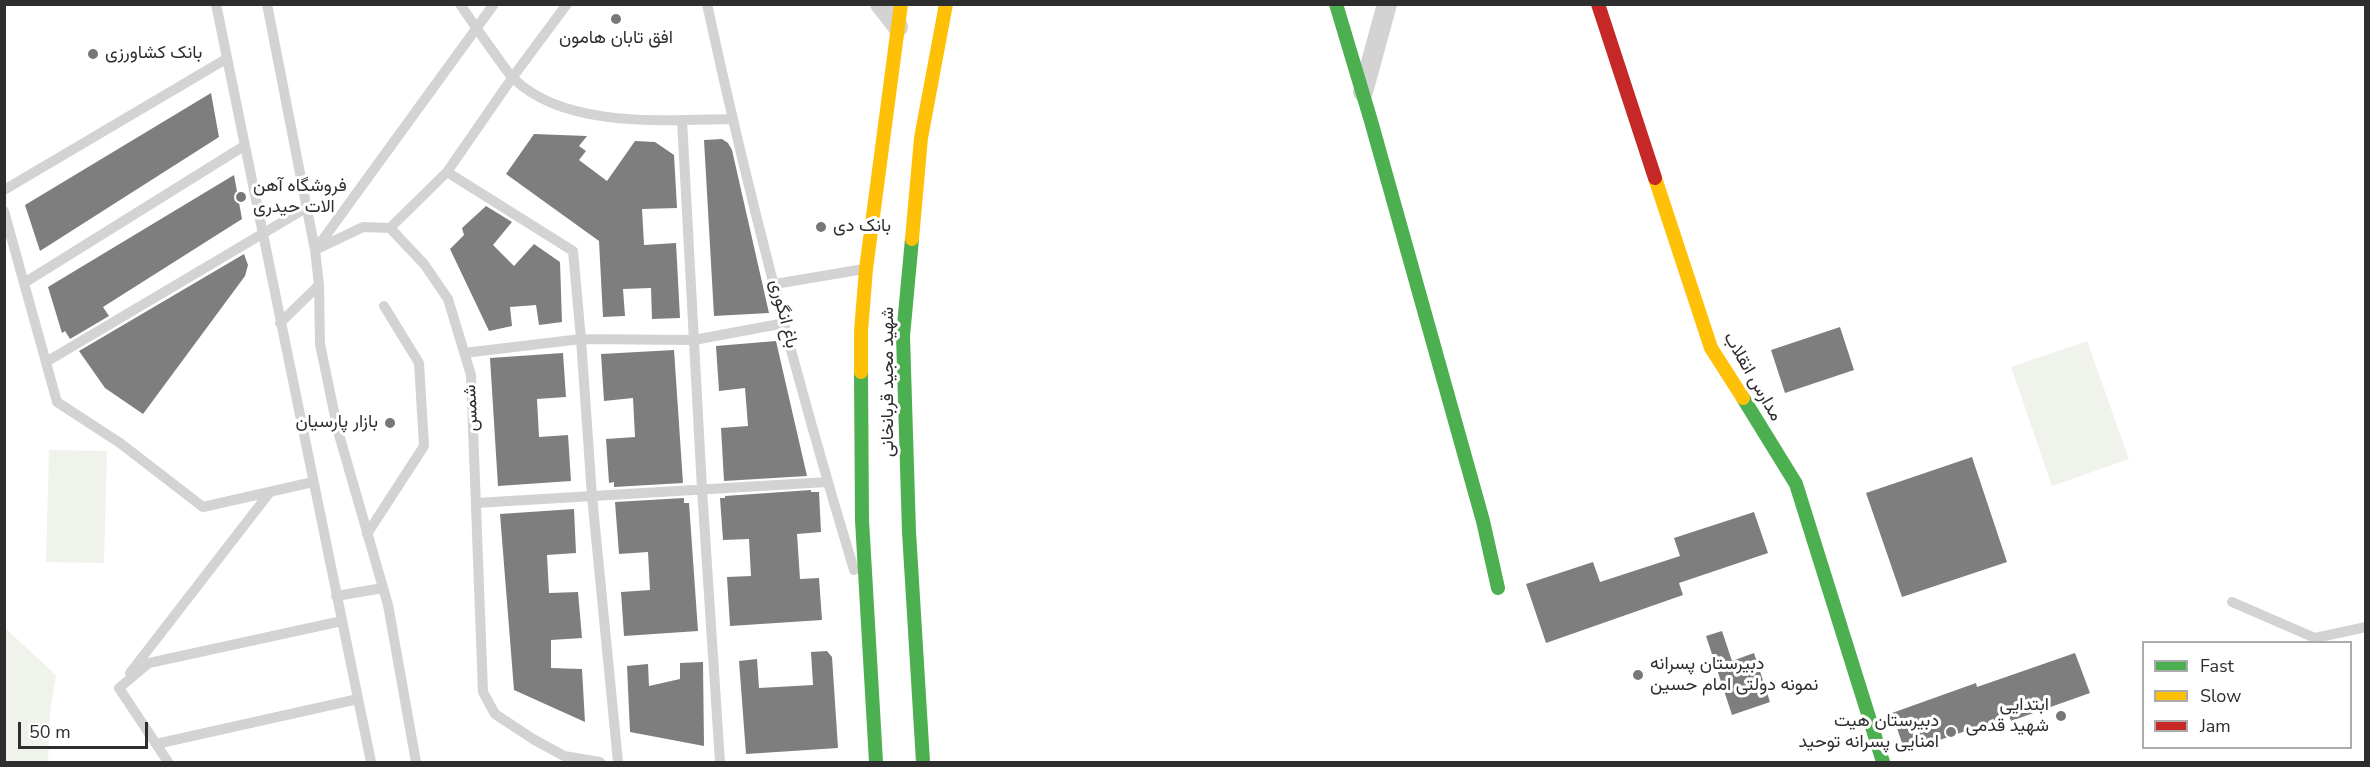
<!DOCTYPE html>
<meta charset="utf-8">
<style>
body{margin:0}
#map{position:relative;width:2370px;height:767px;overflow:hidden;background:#fff;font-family:"Nunito Sans",sans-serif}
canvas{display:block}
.frame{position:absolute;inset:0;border:6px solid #2e2e2e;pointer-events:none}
.legend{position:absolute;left:2142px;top:641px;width:210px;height:108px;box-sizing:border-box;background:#fff;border:2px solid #ababab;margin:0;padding:8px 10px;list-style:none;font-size:18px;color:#2e2e2e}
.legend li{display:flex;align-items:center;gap:12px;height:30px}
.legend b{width:30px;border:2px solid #ababab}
.scale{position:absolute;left:18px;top:722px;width:130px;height:27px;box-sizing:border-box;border:3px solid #2e2e2e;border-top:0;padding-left:8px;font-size:18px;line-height:21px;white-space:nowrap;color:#2e2e2e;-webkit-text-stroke:4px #fff;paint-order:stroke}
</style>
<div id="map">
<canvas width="2370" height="767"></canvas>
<div class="frame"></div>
<ul class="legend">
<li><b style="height:8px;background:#4caf50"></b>Fast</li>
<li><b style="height:8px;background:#ffc107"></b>Slow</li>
<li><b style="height:8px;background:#c62828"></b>Jam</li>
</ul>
<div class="scale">50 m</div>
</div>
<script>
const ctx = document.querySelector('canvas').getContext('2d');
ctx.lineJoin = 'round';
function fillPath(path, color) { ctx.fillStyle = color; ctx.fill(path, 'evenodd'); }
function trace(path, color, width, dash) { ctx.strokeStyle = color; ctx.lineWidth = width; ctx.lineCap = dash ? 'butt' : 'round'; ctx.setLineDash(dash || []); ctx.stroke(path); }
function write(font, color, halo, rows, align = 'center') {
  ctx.font = font + ' "Nunito Sans",Vazirmatn,sans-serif'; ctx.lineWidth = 6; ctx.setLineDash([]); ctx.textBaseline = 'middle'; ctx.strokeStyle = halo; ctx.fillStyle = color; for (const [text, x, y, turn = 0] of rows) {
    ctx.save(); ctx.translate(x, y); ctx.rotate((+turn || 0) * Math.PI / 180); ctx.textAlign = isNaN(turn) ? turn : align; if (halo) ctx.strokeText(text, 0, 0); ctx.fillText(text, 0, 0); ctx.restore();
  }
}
fillPath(new Path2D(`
 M 2087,341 L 2129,459 L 2052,486 L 2011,367 Z
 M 49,450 L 107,451 L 104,563 L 46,562 Z
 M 5,628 L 56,675 L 50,713 L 48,762 L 5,762 Z`), '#f0f3ec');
fillPath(new Path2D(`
 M 211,93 L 219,137 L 40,251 L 25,205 Z
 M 534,134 L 587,136 L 579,146 L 586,151 L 579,160 L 607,181 L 635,141 L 655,142 L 674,155 L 677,208 L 642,209 L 644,245 L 676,243 L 680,318 L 652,319 L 651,288 L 623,289 L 625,316 L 603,317 L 599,241 L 506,174 Z
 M 722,139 L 728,143 L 732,150 L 769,313 L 714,316 L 704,140 Z
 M 234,175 L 242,219 L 103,307 L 109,316 L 70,339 L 65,331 L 62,333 L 48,287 Z
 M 486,206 L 512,222 L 493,245 L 514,266 L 534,244 L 560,262 L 562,322 L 539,325 L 536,305 L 510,307 L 512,326 L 489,331 L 450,249 L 464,235 L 462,228 Z
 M 244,254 L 248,265 L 245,276 L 143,414 L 105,388 L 79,351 Z
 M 1840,327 L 1854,370 L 1785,393 L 1771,350 Z
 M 776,341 L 807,476 L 724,481 L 721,428 L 748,426 L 745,388 L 719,391 L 716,346 Z
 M 674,350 L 683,483 L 614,487 L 614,482 L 609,483 L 606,439 L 635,437 L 633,398 L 604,401 L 601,354 Z
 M 563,353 L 566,397 L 537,399 L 539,437 L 568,435 L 571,481 L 498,486 L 490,358 Z
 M 1972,457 L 2007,562 L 1902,597 L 1866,493 Z
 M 811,490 L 811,492 L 819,492 L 821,532 L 797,534 L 800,579 L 819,578 L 822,620 L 730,626 L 727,577 L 751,576 L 749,539 L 723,540 L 720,498 L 725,498 L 725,496 Z
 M 684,498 L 684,503 L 689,503 L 698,631 L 624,636 L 621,592 L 650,590 L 648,552 L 619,554 L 615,502 Z
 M 574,509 L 576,553 L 547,555 L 549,593 L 578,592 L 582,638 L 551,640 L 551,668 L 582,669 L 585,722 L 514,690 L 500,514 Z
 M 1754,512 L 1768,553 L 1679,583 L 1683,595 L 1546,643 L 1526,584 L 1593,562 L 1600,582 L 1680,556 L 1674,538 Z
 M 1722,631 L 1732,661 L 1754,653 L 1770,702 L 1732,715 L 1706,636 Z
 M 827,651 L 832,657 L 838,748 L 746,754 L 739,661 L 757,659 L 759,688 L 813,685 L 811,652 Z
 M 2075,653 L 2090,693 L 2011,721 L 2009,716 L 1905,752 L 1892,713 L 1976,683 L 1977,687 Z
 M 703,662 L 704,746 L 630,732 L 627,666 L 648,664 L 649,686 L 680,679 L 680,663 Z`), '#7e7e7e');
trace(new Path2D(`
 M 216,4 L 371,762
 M 267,4 L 315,250 L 319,285 L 320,344 L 338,431 L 388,605 L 416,762
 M 460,4 C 472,22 484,39 497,57 C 502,64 507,72 514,79 C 566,129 666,120 733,119
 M 707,4 C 748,194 798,385 854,570
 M 682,120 L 702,489 L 720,762
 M 447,172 L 573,251 L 581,339 L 592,496 L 618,762
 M 4,190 L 226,59
 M 4,211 L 57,402 L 120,443 L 203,507 L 313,482
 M 390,228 L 447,172 L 512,78 L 567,4
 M 316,249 L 494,4
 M 315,250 L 363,227 L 390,228 L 424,264 L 448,299 L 471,375 L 483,692 L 495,714 L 533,739 L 564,756 L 600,762
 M 24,283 L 244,146
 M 775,284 L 864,269
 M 280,323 L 319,285
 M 464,353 L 581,339 L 694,340 L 785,323
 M 46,362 L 306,208
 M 476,503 L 827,482
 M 367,534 L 424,446 L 419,363 L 384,306
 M 336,596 L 383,588
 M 2232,602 L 2315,638 L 2366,627
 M 130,673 L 270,492
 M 156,744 L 358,699
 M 168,762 L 119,688 L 149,663 L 342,621`), '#d3d3d3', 10);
trace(new Path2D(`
 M 880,4 L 898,27
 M 1363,92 L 1387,4`), '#d3d3d3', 20);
trace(new Path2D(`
 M 1336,4 L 1371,121 L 1483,521 L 1498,588
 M 912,239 L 903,336 L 909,532 L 923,762
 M 861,372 L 862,520 L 876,762
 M 1743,398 L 1796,484 L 1883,762`), '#4caf50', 14);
trace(new Path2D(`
 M 1655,178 L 1711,348 L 1743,398
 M 912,239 L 921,138 L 946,4
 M 861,372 L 861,331 L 866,269 L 901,4`), '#ffc107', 14);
trace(new Path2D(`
 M 1598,4 L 1655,178`), '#c62828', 14);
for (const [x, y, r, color] of [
 [616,19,6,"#777"],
 [93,54,6,"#777"],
 [241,197,6,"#777"],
 [821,227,6,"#777"],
 [390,423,6,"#777"],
 [1638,675,6,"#777"],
 [2061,716,6,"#777"],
 [1951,732,6,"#777"]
]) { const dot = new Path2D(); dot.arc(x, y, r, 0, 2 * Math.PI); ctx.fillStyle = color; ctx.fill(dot); trace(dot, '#fff', 2); }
write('18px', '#2e2e2e', '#fff', [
 ["افق تابان هامون",616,39,"center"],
 ["بانک کشاورزی",105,54],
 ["فروشگاه آهن",253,187],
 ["الات حیدری",253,208],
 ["بانک دی",833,227],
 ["بازار پارسیان",378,423,"right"],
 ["دبیرستان پسرانه",1650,665],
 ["نمونه دولتی امام حسین",1650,686],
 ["ابتدایی",2049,706,"right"],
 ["شهید قدمی",2049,727,"right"],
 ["دبیرستان هیت",1939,722,"right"],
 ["امنایی پسرانه توحید",1939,743,"right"]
], 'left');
write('18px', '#2e2e2e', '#fff', [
 ["باغ انگوری",783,314,76],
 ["مدارس انقلاب",1752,377,60],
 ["شهید مجید قربانخانی",889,382,-90],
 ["شمس",472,408,-93]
]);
</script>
